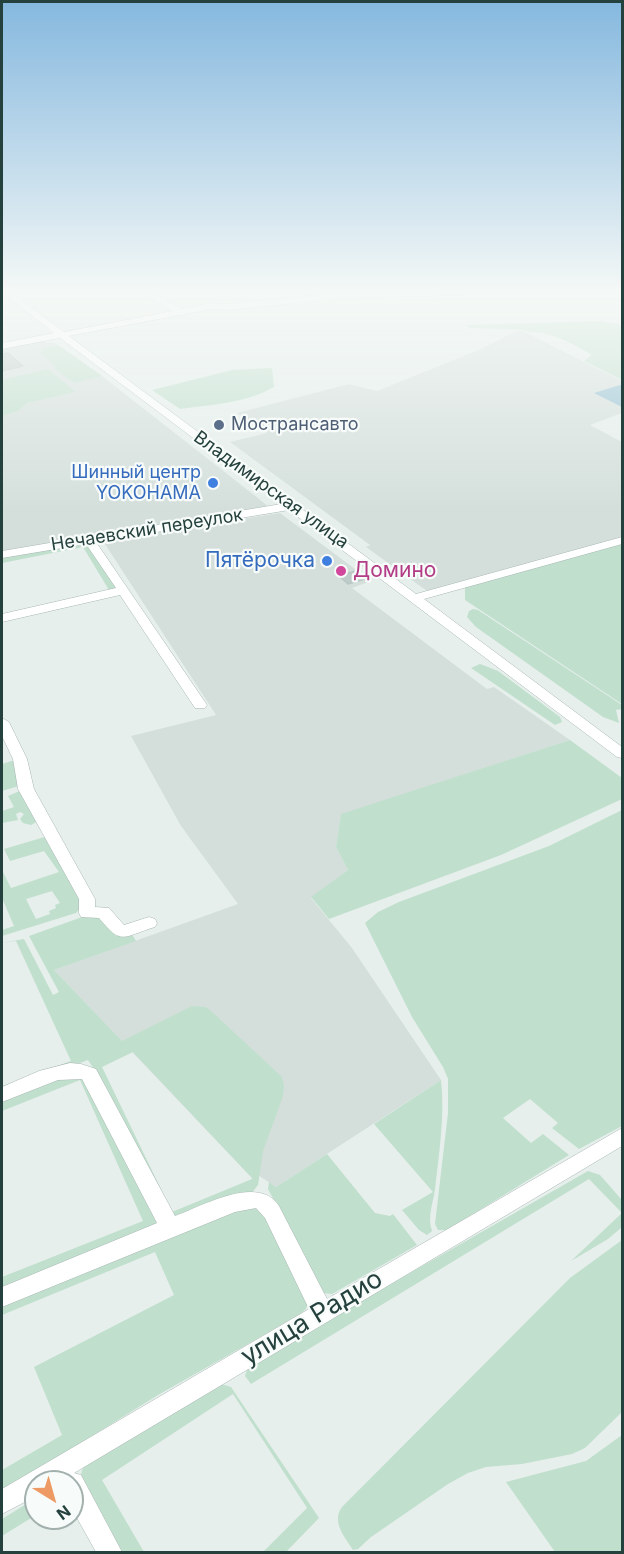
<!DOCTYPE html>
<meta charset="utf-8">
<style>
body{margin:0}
#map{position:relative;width:624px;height:1554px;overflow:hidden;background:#e6efec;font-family:Inter,sans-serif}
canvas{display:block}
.frame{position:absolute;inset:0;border:3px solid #25413d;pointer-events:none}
.north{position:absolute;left:24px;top:1470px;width:60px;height:60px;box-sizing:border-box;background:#f7fbf9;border:2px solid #a3b1ae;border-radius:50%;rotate:143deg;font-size:16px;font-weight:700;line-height:24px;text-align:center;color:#25413d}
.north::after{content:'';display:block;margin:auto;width:21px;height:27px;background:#ee9a65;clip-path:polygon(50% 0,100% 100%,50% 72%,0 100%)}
</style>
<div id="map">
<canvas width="624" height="1554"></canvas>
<div class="frame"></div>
<div class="north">N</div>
</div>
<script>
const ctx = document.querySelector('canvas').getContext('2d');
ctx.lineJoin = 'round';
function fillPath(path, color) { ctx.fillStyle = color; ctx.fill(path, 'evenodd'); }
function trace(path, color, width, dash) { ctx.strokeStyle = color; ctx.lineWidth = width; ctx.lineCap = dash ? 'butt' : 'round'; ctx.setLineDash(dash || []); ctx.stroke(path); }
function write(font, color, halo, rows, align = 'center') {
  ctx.font = font + ' Inter,sans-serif'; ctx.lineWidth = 4.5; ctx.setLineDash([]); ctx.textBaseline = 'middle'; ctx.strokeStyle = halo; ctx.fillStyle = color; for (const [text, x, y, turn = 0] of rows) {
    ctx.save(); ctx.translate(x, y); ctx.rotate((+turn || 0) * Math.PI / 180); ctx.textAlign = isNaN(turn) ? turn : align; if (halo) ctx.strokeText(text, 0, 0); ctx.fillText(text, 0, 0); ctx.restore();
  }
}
fillPath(new Path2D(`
 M 516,331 L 523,331 L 622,381 L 622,413 L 590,425 L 622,442 L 622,537 L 427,591 L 366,547 L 370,545 L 230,442 L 267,433 L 237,413 L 349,384 L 377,391 L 481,349 Z
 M 42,340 L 46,343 L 54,342 L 102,376 L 268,506 L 2,551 L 2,349 Z
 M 280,513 L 371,581 L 352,588 L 487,689 L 494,687 L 570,740 L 341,815 L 336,847 L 348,870 L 311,898 L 352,948 L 441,1080 L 276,1187 L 258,1175 L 253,1179 L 54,970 L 238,904 L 181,826 L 131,736 L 216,715 L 103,541 Z`), '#d4dfdb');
fillPath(new Path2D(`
 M 599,321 L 619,324 L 622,329 L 622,380 L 584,361 L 592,355 C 577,346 564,339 547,334 C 539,331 532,334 523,330 L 469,328 L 466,325 Z
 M 58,345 L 102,376 L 74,383 L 54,368 L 56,367 L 41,352 L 43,349 Z
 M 272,368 L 274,387 C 246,403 211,405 180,409 L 152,390 L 232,370 Z
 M 48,369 L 75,392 L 27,403 L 18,411 L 2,416 L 2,380 Z
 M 87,544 L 118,588 L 109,590 L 83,547 L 2,563 L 2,556 Z
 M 622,544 L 622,704 L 465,600 L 465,587 Z
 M 473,609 L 478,610 L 622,705 L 622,709 L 616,710 L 619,723 L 603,717 L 476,627 L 467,617 L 469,611 Z
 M 480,664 L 498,671 L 560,717 L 562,722 L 555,725 L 471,668 Z
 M 570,740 L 622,778 L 622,799 L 501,855 L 329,919 L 311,897 L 348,870 L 336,847 L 341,814 Z
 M 15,760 L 19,786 L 2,791 L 2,764 Z
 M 22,790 L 38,821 L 31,825 L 23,823 L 20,819 L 24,814 L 20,812 L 16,814 L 18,820 L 2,823 L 2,811 L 14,807 L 8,796 Z
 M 622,810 L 622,1126 L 579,1149 L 552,1128 L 558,1123 L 530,1099 L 503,1118 L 531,1143 L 543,1134 L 569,1155 L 447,1230 L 438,1230 L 435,1224 L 448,1113 L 448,1079 L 443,1067 L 412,1017 L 365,923 L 378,912 L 399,902 L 549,846 Z
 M 48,836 L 85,903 L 76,913 L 2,936 L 2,930 L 14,926 L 2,898 L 2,870 L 11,888 L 59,872 L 44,851 L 10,861 L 4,849 ZM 52,891 L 60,903 L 55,905 L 56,908 L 49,911 L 50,914 L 36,919 L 26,899 Z
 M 93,915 L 97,916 L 116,936 L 130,931 L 136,941 L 54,970 L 122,1041 L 192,1006 L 205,1007 L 211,1011 L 282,1077 L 284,1086 L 283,1096 L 263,1151 L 258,1185 L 251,1194 L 180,1219 L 169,1217 L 108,1091 L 88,1060 L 2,1092 L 2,1086 L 71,1061 L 16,941 L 2,943 L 24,939 L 53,995 L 59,992 L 29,936 L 85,916 ZM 133,1052 L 252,1178 L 252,1179 L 172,1212 L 102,1067 Z
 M 63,1076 L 86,1078 L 159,1220 L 152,1231 L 2,1293 L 2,1277 L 143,1221 L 80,1080 L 2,1111 L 2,1099 Z
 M 441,1080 C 445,1115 439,1154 435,1189 C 433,1204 427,1217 432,1231 L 427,1235 L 419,1230 L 402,1210 L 433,1192 L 374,1124 Z
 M 327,1154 L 375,1213 L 390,1216 L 393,1214 L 417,1245 L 332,1294 L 323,1293 L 268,1189 L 269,1182 L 276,1187 Z
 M 588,1171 L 600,1175 L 622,1200 L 622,1227 L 608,1239 L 571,1261 L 622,1213 L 589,1179 L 251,1384 L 245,1376 L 247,1370 L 342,1312 Z
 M 252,1208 L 259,1209 L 265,1214 L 308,1303 L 306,1309 L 299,1315 L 158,1395 L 2,1492 L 2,1470 L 62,1435 L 34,1367 L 174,1295 L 155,1252 L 2,1315 L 2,1303 L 178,1229 L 233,1209 Z
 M 622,1240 L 622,1412 L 585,1448 L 572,1454 L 522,1464 L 486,1467 L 468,1473 L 448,1484 L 371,1537 L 358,1549 L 353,1550 C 345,1537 331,1522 342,1507 L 570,1278 Z
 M 221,1384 L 231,1387 L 319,1518 L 286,1552 L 263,1552 L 307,1508 L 233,1394 L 102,1480 L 144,1552 L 121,1552 L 80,1478 L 83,1467 Z
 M 622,1435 L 622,1552 L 555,1552 L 506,1482 L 586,1461 Z
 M 36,1498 L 36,1515 L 2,1536 L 2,1519 Z`), '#c0dfcd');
fillPath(new Path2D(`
 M 622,385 L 622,407 L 594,393 L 620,385 Z`), '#91bed1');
const building = new Path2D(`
 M 8,353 L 23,366 L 2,371 L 2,354 Z
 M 355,571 L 365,579 L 348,584 L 339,576 Z`);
fillPath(building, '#beccc9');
trace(building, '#b9c8c4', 1.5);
const minor = new Path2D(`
 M 2,292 L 11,292 L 64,332 L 173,311 L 142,292 L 153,292 L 182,309 L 212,303 L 227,304 L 345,292 L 470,292 L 466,295 L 345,298 L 227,310 L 212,309 L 69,336 L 416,594 L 622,537 L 622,544 L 424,599 L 622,747 L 622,758 L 617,757 L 289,510 L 96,542 L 207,705 L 205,708 L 195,708 L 120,595 L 2,622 L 2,614 L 116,588 L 86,544 L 2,558 L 2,551 L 281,504 L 60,338 L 2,349 L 2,343 L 54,333 Z
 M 2,718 L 9,722 L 27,759 L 34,789 L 95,899 L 95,907 L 109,908 L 124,925 L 149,917 L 155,919 L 157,923 L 155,927 C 122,937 122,946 99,918 L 81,917 L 79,913 L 79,899 L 18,789 L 13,759 L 2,736 Z
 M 70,1063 L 81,1064 L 96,1069 L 175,1216 C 203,1206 258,1174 279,1206 L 327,1299 L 622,1128 L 622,1146 L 74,1473 L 81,1475 L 122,1552 L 96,1552 L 72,1509 L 72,1482 L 36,1482 L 36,1496 L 2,1514 L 2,1489 L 309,1309 L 265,1218 L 256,1208 L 235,1212 L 2,1307 L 2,1287 L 157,1223 L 82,1079 L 58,1080 L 2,1102 L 2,1087 L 39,1071 Z`);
trace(minor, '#a8b7b4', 1);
fillPath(minor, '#fff');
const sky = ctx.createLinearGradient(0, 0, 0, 510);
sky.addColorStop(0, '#85b8df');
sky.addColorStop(0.57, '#f4f8f6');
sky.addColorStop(1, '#f4f8f600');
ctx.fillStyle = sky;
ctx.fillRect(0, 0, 624, 510);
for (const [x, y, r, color] of [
 [219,425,6,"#5c6f8a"],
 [213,483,6,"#3f7fe0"],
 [327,561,6,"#3f7fe0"],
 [341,571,6,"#d1479c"]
]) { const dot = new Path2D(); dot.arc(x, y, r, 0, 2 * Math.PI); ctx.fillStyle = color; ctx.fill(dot); trace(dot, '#f7fbf9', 2); }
write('18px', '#4e5e75', '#f7fbf9', [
 ["Мострансавто",231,425]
], 'left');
write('18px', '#366cbe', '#f7fbf9', [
 ["Шинный центр",201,473],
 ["YOKOHAMA",201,494]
], 'right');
write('18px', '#25413d', '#f7fbf9', [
 ["Владимирская улица",271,490,36],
 ["Нечаевский переулок",147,530,-9]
]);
write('21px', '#366cbe', '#f7fbf9', [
 ["Пятёрочка",315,561]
], 'right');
write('21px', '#b23c85', '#f7fbf9', [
 ["Домино",353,571]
], 'left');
write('26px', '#25413d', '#f7fbf9', [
 ["улица Радио",312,1318,-31]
]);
</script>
